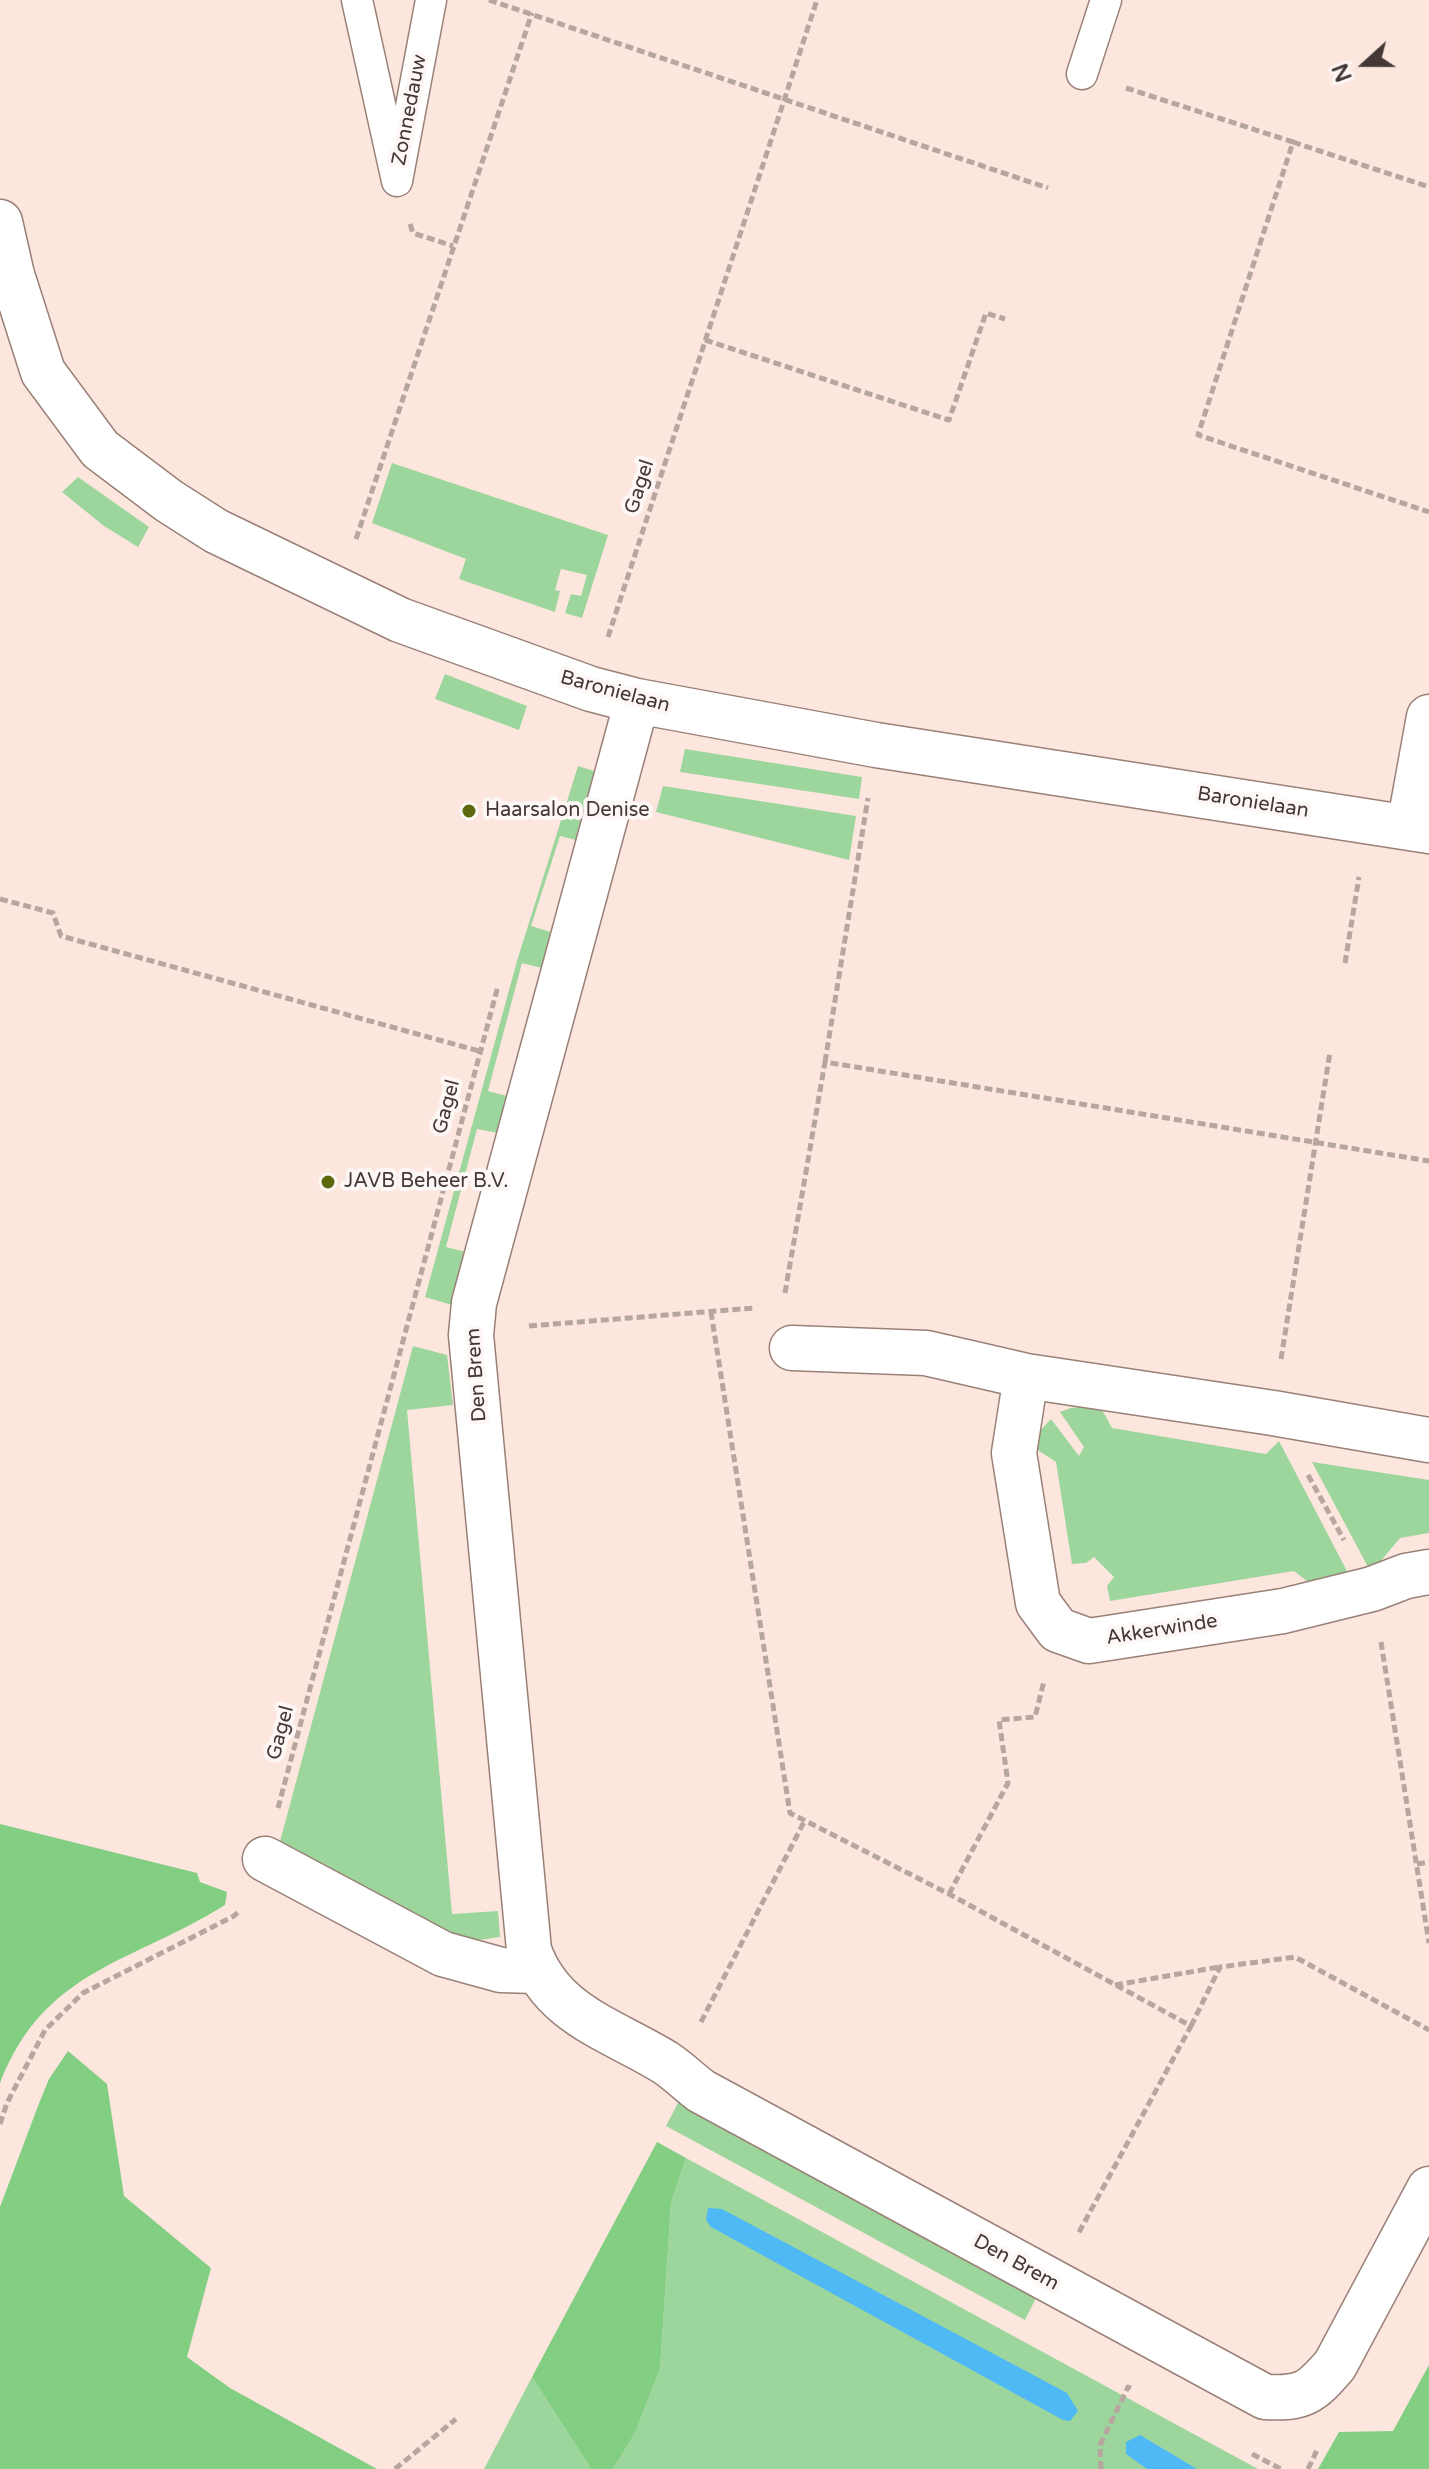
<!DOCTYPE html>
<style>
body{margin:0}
#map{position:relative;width:1429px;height:2469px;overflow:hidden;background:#fce6de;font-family:"Varela Round",sans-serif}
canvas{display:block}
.north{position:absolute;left:1325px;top:24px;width:80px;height:80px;-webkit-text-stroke:6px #fdf7f5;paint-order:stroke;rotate:249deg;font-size:22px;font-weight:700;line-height:32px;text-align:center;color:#433835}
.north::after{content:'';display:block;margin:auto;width:28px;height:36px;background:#433835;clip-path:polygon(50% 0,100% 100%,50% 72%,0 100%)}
</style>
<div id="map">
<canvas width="1429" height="2469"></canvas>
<div class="north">N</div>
</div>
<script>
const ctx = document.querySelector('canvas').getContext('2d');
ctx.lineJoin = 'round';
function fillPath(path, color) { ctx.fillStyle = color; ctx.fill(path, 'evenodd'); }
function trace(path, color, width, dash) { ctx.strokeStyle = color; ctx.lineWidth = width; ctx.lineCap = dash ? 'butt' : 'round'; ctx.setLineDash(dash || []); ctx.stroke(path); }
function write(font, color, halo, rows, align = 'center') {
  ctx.font = font + ' "Varela Round",sans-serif'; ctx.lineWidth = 8; ctx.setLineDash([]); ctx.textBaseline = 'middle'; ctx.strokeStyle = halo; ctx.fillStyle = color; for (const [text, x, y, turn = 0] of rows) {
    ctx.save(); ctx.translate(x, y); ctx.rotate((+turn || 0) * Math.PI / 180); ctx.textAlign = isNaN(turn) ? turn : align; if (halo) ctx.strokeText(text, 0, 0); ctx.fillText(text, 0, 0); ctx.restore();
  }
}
fillPath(new Path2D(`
 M 392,463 L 608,535 L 582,618 L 565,613 L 571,594 L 581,596 L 587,575 L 561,569 L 555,590 L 560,591 L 555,612 L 459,579 L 466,559 L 372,523 Z
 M 78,477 L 149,527 L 138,547 L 104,526 L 62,492 Z
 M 445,674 L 527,706 L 519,730 L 435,699 Z
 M 685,749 L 862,777 L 859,799 L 680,772 Z
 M 578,766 L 594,771 L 576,840 L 560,836 L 531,926 L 551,932 L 542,968 L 522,963 L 488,1091 L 507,1096 L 498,1133 L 477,1129 L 446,1247 L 466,1252 L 452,1305 L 425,1297 L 517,961 Z
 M 663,786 L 856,816 L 849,860 L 656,812 Z
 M 413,1346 L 447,1355 L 453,1405 L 407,1410 L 452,1914 L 498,1911 L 500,1937 L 452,1944 L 278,1849 Z
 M 1087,1406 L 1100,1406 L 1112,1428 L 1266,1454 L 1279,1441 L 1348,1573 L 1312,1585 L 1294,1571 L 1110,1601 L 1107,1586 L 1114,1577 L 1094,1557 L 1086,1563 L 1072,1564 L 1056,1462 L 1036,1449 L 1040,1431 L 1051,1419 L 1079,1456 L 1084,1447 L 1060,1412 L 1071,1408 Z
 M 1312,1462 L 1429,1480 L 1429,1533 L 1400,1538 L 1380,1562 L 1368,1567 Z
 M 680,2099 L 1038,2294 L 1025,2320 L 666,2126 Z
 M 686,2158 L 1258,2469 L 613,2469 L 635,2433 L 660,2369 L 671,2203 Z
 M 532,2377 L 591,2469 L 484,2469 Z`), '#9dd69c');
fillPath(new Path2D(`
 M 0,1824 L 197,1873 L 200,1882 L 227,1892 L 225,1905 C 133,1963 45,1968 0,2083 Z
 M 68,2051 L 107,2084 L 124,2196 L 211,2268 L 187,2357 L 230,2388 L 377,2469 L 0,2469 L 0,2207 L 38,2106 L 49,2079 Z
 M 657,2142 L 686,2158 L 671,2203 L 660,2369 L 635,2433 L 613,2469 L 591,2469 L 532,2377 Z
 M 1429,2365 L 1429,2469 L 1318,2469 L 1339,2432 L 1393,2431 Z`), '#82ce82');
fillPath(new Path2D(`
 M 708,2208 L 722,2209 L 1067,2393 L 1078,2411 L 1070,2421 L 1063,2420 L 711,2227 L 706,2220 Z
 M 1140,2435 L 1197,2469 L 1147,2469 L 1126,2454 L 1126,2442 Z`), '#4fb9f5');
const service = new Path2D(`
 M 357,0 L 397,181 L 431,0
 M 1082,74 L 1106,0`);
const minor = new Path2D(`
 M 0,222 L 12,275 L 43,372 L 100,449 L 169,501 L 216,531 L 400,620 L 591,689 L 637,701 L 876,745 L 1429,831
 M 637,701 L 474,1303 L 471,1335 L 529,1950 C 551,2015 613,2030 666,2063 C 678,2071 689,2082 701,2091 L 1265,2397 C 1303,2399 1311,2393 1335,2365 L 1429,2189
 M 1409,827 L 1429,717
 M 792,1348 L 926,1353 L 1026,1376 L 1273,1413 L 1429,1440
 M 1026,1376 L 1014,1453 L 1038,1603 L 1058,1630 L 1089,1641 L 1283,1611 L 1372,1589 L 1406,1576 L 1429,1572
 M 265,1859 L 443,1954 L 501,1970 L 536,1971`);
trace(service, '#9a8178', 33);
trace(minor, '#9a8178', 47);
trace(new Path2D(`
 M 489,0 L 1048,188
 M 1126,88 L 1293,142 L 1198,435 L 1429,512
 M 1293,142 L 1429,187
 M 410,224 L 413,233 L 453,246
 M 705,340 L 949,420 L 986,313 L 1005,319
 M 356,539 L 532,13
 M 608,637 L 817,0
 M 0,899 L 53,913 L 61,936 L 479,1051
 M 1345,963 L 1359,877
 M 825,1062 L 868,798
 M 785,1293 L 825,1062 L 1429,1161
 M 711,1312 L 790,1813 L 949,1894 L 1191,2026 L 1078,2234
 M 529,1326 L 754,1308
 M 1281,1359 L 1330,1052
 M 1308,1475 L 1344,1540
 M 1381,1642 L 1429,1943
 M 278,1808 L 498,986
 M 1417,1864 L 1429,1862
 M 949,1894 L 1008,1783 L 999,1720 L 1035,1717 L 1044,1681
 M 1115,1985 L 1219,1967
 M 701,2022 L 805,1820
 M 1191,2026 L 1220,1967 L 1295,1957 L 1429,2030
 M 0,2124 L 7,2103 L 45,2030 L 83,1993 L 234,1916 L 240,1910
 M 1252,2454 L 1281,2469
 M 395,2469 L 456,2419
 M 1101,2469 L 1100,2445 L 1128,2387 L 1131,2388
 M 1308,2469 L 1318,2448`), '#b7a59f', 5, [8, 4]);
trace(service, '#fff', 30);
trace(minor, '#fff', 44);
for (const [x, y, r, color] of [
 [469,811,8,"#5e680d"],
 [328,1182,8,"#5e680d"]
]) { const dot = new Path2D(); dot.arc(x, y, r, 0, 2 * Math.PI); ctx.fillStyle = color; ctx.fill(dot); trace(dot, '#fdf7f5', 3); }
write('20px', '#433835', '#fdf7f5', [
 ["Zonnedauw",410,110,-79],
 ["Gagel",640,487,-72],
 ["Baronielaan",615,692,15],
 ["Baronielaan",1253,803,9],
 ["Gagel",447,1107,-75],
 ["Den Brem",477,1375,-94],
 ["Akkerwinde",1162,1630,-9],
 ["Gagel",281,1733,-75],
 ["Den Brem",1016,2263,29]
]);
write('20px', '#433835', '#fdf7f5', [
 ["Haarsalon Denise",485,811],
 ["JAVB Beheer B.V.",344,1182]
], 'left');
</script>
